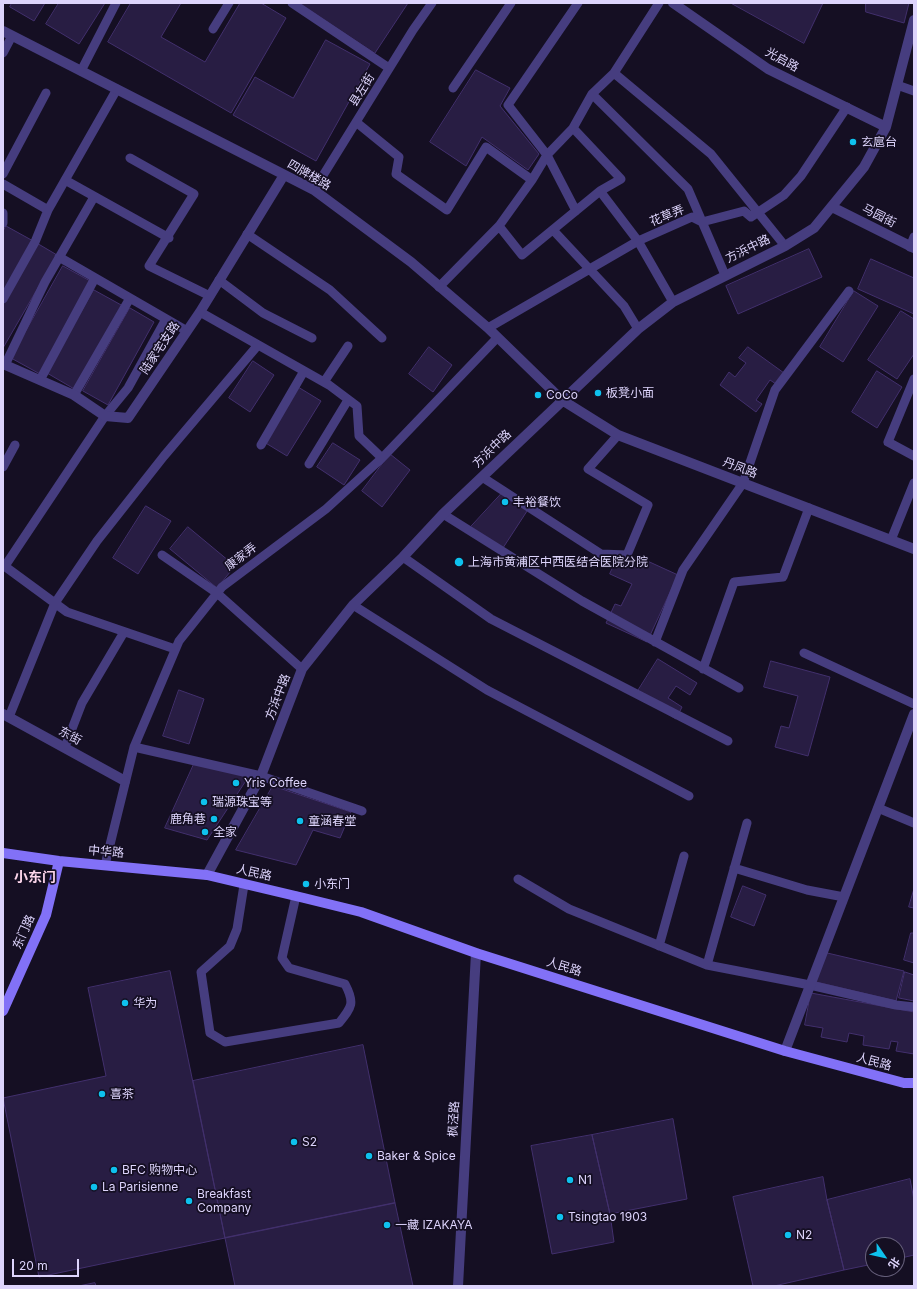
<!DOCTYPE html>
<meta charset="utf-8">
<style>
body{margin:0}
#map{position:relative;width:917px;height:1289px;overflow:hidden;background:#150f23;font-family:Inter,"Noto Sans SC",sans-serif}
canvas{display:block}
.frame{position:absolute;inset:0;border:4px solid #ddd4fc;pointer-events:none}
.north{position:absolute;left:865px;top:1237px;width:40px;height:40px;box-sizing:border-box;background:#150f23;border:1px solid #655e7a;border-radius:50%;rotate:124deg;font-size:11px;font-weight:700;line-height:16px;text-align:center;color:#ddd4fc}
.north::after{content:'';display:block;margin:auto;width:14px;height:18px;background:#0ec1ee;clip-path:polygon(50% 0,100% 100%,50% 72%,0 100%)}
.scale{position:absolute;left:12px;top:1259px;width:67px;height:18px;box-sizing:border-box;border:2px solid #ddd4fc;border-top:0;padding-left:5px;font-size:12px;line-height:14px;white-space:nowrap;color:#ddd4fc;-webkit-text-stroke:3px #150f23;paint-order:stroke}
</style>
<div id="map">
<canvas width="917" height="1289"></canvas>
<div class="frame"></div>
<div class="north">北</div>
<div class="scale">20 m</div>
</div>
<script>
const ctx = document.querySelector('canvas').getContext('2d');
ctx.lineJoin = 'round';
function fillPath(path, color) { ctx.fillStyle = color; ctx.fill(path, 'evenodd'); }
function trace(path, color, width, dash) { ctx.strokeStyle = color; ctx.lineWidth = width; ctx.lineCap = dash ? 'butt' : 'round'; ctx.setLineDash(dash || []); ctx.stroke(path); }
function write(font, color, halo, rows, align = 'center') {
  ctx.font = font + ' Inter,"Noto Sans SC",sans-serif'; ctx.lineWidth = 3.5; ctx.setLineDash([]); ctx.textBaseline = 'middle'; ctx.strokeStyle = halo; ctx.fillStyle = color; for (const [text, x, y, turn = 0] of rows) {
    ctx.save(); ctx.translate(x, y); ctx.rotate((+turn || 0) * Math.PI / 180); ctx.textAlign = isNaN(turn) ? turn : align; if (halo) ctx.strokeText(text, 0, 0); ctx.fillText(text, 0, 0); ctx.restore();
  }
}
const building = new Path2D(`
 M 12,3 L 45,3 L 34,21 L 10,7 Z
 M 59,3 L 105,3 L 79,44 L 46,24 Z
 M 131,3 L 181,3 L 161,37 L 205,62 L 240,3 L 261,3 L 286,18 L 231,113 L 108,42 Z
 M 299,3 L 408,3 L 375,53 Z
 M 731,3 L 823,3 L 804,43 Z
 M 866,3 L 909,3 L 904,23 L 866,12 Z
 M 326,40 L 370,64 L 316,161 L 233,115 L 255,77 L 293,98 Z
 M 476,70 L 510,88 L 500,106 L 539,154 L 528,170 L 482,137 L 466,166 L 430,142 Z
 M 6,226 L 35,242 L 3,299 L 3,232 Z
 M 35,242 L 57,255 L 3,348 L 3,299 Z
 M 809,249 L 822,277 L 738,314 L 726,286 Z
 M 871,259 L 914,278 L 914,314 L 858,289 Z
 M 63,266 L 92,282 L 40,374 L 11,358 Z
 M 94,290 L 123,306 L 76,390 L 47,373 Z
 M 854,291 L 878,306 L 843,362 L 820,347 Z
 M 130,308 L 154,322 L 108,405 L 83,391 Z
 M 901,311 L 914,319 L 914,354 L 897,379 L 868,360 Z
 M 429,347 L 452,365 L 433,392 L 409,374 Z
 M 748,347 L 784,373 L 776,384 L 770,380 L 756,400 L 762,404 L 756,412 L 720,385 L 729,372 L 735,377 L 746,363 L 739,358 Z
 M 253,361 L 274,375 L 250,412 L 229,398 Z
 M 877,371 L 902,387 L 877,428 L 852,412 Z
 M 298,387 L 321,401 L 287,456 L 264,442 Z
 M 333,443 L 360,460 L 344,485 L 317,467 Z
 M 390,454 L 410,470 L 382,507 L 362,491 Z
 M 504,491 L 529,508 L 501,551 L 468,530 Z
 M 146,506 L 171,521 L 138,574 L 113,558 Z
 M 188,527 L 235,566 L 217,588 L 170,549 Z
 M 617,559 L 638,569 L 643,559 L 678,575 L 647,642 L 606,623 L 615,604 L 621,606 L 632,584 L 610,574 Z
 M 658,659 L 697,683 L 690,695 L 676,686 L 668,698 L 682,707 L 676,719 L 636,694 Z
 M 771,661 L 830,677 L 808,756 L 775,747 L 781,726 L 789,728 L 798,696 L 764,687 Z
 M 179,690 L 204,699 L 189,744 L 163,736 Z
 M 195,762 L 249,776 L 207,840 L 165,828 Z
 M 273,786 L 351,812 L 340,838 L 313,830 L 296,865 L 236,850 Z
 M 743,886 L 766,895 L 754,926 L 731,917 Z
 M 914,889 L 914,908 L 909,907 Z
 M 911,933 L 914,933 L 914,963 L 904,960 Z
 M 823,952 L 904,971 L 896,1001 L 816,982 Z
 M 170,971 L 225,1238 L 39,1277 L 3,1098 L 106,1076 L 88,988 Z
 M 905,972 L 914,975 L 914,1001 L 899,998 Z
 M 811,993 L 914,1012 L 914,1054 L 896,1051 L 898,1042 L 891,1041 L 889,1049 L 863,1045 L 864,1036 L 849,1033 L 847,1042 L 821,1037 L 823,1028 L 805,1025 Z
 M 363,1045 L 395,1203 L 225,1238 L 193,1081 Z
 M 673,1119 L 687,1199 L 610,1214 L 592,1135 Z
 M 592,1135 L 610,1214 L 614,1242 L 552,1254 L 531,1146 Z
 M 823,1177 L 827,1200 L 844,1270 L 774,1286 L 753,1286 L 733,1197 Z
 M 910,1179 L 914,1200 L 914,1255 L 897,1259 L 897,1245 L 873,1245 L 873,1264 L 844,1270 L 827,1200 Z
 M 395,1203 L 413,1286 L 235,1286 L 225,1238 Z
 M 95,1283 L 96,1286 L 79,1286 Z`);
fillPath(building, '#281d43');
trace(building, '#42306d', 1);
trace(new Path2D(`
 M 292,3 L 389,68
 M 213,29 L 229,3
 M 3,53 L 12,36
 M 81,71 L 116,3
 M 614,73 L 711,154 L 785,246
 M 897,85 L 914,91
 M 453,88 L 511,3
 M 592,94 L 688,189 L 725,275
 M 356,122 L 399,157 L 396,174 L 447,210 L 486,147 L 532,180 L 547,155 L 573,128 L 592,94 L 614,73 L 659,3
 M 573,128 L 621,179 L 600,191 L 638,241 L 673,302
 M 130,158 L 194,194 L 149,266 L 210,296
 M 3,174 L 46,93
 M 65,180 L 169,238
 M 3,184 L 48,210
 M 314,190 L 413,30 L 432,3
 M 576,211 L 547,155 L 508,105 L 578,3
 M 3,213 L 3,223
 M 499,226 L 522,255 L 600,191
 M 553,230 L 624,306 L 638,329
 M 247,234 L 330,290 L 382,338
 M 910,247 L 914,237
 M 59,257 L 187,331
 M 219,280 L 263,313 L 312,338
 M 439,287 L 499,226 L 532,180
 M 3,299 L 35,242 L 48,210 L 117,89
 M 200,312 L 329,385 L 357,406 L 359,436 L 382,458
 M 488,328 L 638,241 L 692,217 L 702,222 L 744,211 L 751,217 L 784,195 L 801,176 L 847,107
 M 5,365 L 45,282 L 94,197
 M 914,379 L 888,442 L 914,456
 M 40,380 L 95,278
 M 324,382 L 348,346
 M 74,395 L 130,298
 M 261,445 L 304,371
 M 309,464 L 348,400
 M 3,467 L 15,445
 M 482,477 L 601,554 L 627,555 L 648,505 L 588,469 L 618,435
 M 443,514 L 582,601 L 739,688
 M 891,540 L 914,483
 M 162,555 L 217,593 L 302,669
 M 403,557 L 491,619 L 728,741
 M 3,565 L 67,612 L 175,649
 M 5,566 L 105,416 L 128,388 L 166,319
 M 353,605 L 487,690 L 689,796
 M 655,642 L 683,570 L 743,483 L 775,390 L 849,291
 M 804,653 L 914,704
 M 703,669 L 734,582 L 783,577 L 809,508
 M 9,717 L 55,603 L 97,541 L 164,456 L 258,345
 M 65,747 L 82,703 L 124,632
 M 134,747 L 261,776 L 362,811
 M 878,808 L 914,823
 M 105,865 L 134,747 L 179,641 L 222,587 L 326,509 L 382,458 L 497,338
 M 734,868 L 807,890 L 844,897
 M 518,879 L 569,909 L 707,965 L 810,985 L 896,1005 L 914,1007
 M 244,885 L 237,929 L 230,946 L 201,972 L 210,1033 L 225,1042 L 339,1023 C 352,1007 355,1003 345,984 L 289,968 L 282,958 L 296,896
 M 659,946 L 684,856
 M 707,965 L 747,823`), '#463d7f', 9);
trace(new Path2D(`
 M 673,3 L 768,69 L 886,127
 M 3,31 L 314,190 L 411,262 L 488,328 L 562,400 L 618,435 L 914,549
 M 832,207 L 914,248
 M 3,364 L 74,395 L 105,416 L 128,418 L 200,312 L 284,175
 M 3,714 L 125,781
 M 207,875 L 261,776 L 302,669 L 353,605 L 403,557 L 443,514 L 638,329 L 673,302 L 785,246 L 814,228 L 864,167 L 886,127 L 914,20
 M 785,1051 L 914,714
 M 458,1286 L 476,953`), '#463d7f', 10);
trace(new Path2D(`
 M 3,853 L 59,861 L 207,875 L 304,898 L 361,912 L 476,953 L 785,1051 L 904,1083 L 914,1083
 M 3,1011 L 46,915 L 59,861`), '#8271f7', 10);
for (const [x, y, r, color] of [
 [853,142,4,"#0ec1ee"],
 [598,393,4,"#0ec1ee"],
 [538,395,4,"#0ec1ee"],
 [505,502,4,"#0ec1ee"],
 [459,562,5,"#0ec1ee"],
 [236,783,4,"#0ec1ee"],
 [204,802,4,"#0ec1ee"],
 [214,819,4,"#0ec1ee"],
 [300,821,4,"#0ec1ee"],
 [205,832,4,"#0ec1ee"],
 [306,884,4,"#0ec1ee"],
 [125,1003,4,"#0ec1ee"],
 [102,1094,4,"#0ec1ee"],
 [294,1142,4,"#0ec1ee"],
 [369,1156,4,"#0ec1ee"],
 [114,1170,4,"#0ec1ee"],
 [570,1180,4,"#0ec1ee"],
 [94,1187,4,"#0ec1ee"],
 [189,1201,4,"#0ec1ee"],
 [560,1217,4,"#0ec1ee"],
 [387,1225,4,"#0ec1ee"],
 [788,1235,4,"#0ec1ee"]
]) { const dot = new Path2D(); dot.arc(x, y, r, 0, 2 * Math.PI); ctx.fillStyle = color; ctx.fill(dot); trace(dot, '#150f23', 1.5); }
write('12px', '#ddd4fc', '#150f23', [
 ["光启路",782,60,29],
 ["县左街",362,90,-58],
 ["四牌楼路",309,175,30],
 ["花草弄",667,216,-22],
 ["马园街",879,216,27],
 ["方浜中路",748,249,-26],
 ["陆家宅支路",160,348,-56],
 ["方浜中路",492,449,-44],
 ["丹凤路",740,468,21],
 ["康家弄",241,557,-37],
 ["方浜中路",278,697,-69],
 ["东街",70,736,28],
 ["中华路",106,852,5],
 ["人民路",254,873,13],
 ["东门路",24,932,-66],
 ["人民路",564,967,17],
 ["人民路",874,1062,15],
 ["枫泾路",454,1119,-87]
]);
write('12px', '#ddd4fc', '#150f23', [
 ["玄扈台",861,142],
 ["板凳小面",606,393],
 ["CoCo",546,395],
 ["丰裕餐饮",513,502],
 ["上海市黄浦区中西医结合医院分院",468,562],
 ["Yris Coffee",244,783],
 ["瑞源珠宝等",212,802],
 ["鹿角巷",206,819,"right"],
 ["童涵春堂",308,821],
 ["全家",213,832],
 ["小东门",314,884],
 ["华为",133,1003],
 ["喜茶",110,1094],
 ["S2",302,1142],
 ["Baker & Spice",377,1156],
 ["BFC 购物中心",122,1170],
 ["N1",578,1180],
 ["La Parisienne",102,1187],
 ["Breakfast",197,1194],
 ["Company",197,1208],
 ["Tsingtao 1903",568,1217],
 ["一藏 IZAKAYA",395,1225],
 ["N2",796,1235]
], 'left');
write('bold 14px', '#fdd6eb', '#150f23', [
 ["小东门",35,878]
]);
</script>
